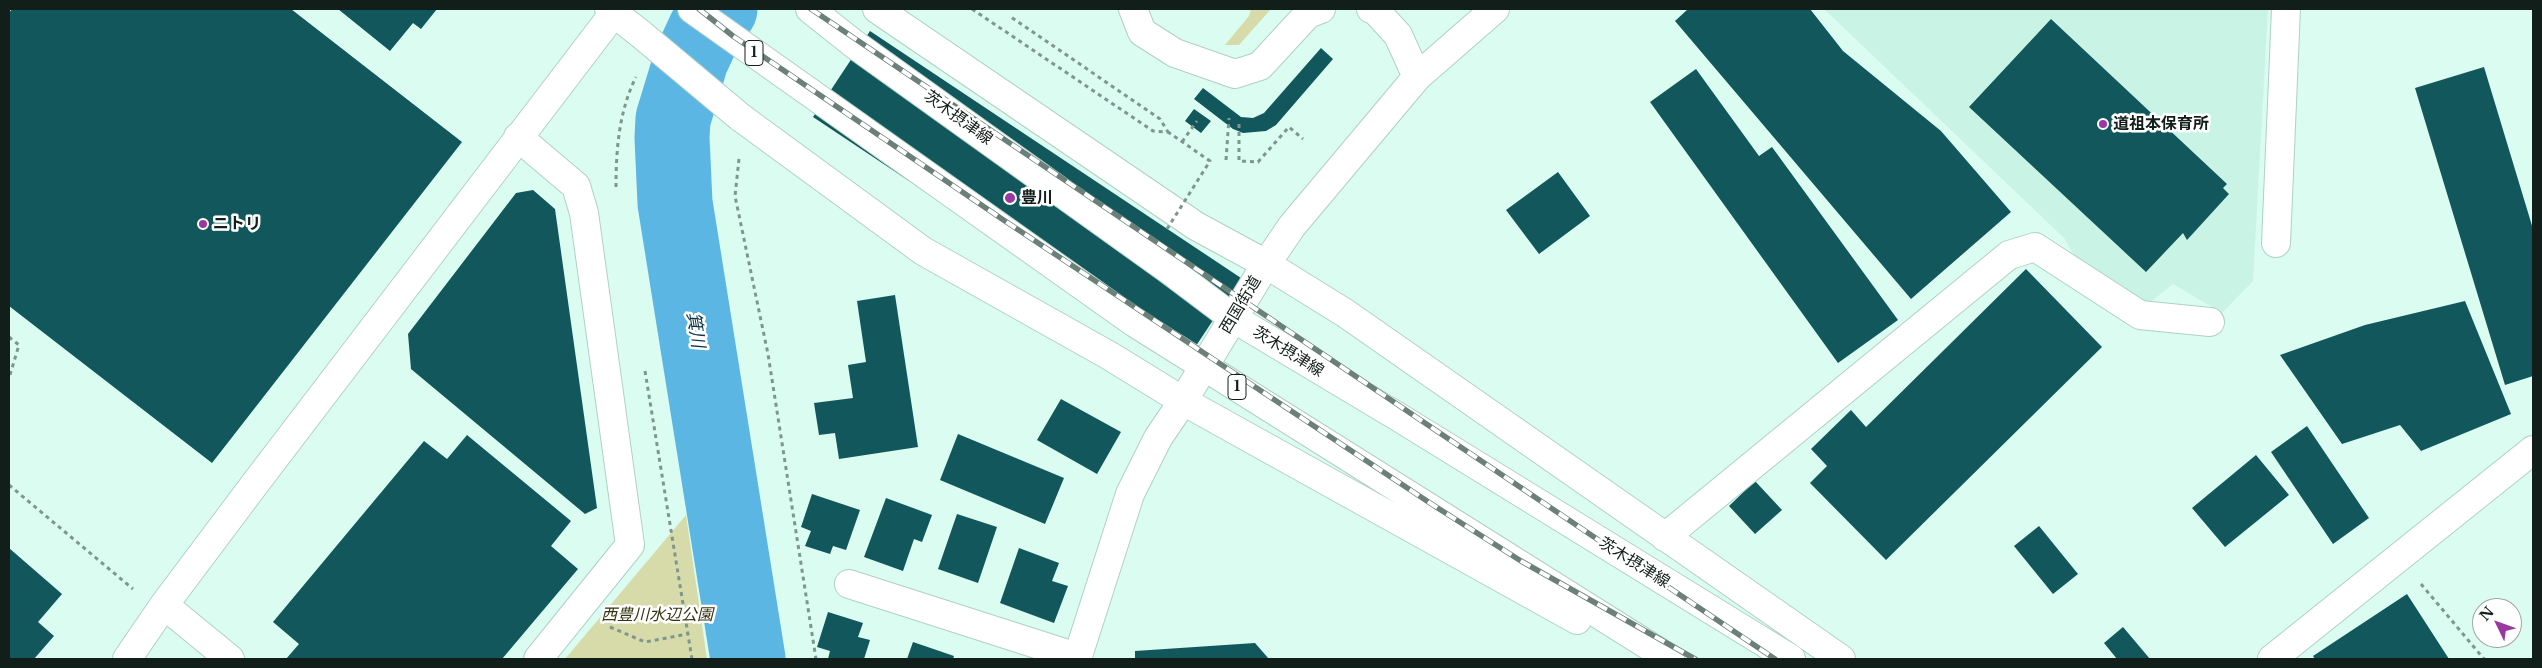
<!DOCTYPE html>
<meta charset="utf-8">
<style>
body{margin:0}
#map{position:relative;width:2542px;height:668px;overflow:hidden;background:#dbfcf0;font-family:"Libre Baskerville",serif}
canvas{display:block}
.frame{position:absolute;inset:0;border:10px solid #121e1a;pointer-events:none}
.north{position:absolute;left:2472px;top:598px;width:50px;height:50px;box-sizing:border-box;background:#fff;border:1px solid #a0a5a3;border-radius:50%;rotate:312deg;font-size:14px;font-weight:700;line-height:20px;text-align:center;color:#121e1a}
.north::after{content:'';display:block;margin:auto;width:18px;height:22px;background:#9838a0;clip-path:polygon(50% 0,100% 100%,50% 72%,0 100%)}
</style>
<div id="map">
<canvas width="2542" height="668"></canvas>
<div class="frame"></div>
<div class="north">N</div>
</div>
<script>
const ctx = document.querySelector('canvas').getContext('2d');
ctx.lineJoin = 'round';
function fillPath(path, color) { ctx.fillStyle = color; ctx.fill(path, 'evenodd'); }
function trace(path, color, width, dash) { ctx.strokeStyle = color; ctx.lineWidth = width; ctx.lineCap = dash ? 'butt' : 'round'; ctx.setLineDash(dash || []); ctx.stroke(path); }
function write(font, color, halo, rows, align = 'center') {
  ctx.font = font + ' "Libre Baskerville","Noto Sans JP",serif'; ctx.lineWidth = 5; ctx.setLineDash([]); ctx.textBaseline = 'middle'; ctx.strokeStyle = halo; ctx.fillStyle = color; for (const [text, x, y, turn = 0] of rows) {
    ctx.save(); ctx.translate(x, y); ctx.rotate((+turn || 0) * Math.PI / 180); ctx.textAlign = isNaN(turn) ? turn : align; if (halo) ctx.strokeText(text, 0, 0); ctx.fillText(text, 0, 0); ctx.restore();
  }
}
fillPath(new Path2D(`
 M 1824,9 L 2268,9 L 2253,281 L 2222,313 L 2173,284 L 2148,304 L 2077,260 L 2064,238 Z`), '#c9f4e5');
fillPath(new Path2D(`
 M 1251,9 L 1271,9 L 1239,45 L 1225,45 L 1249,16 Z
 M 686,515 L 707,659 L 565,659 Z`), '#d7dba9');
trace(new Path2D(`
 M 720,9 L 705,30 L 691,60 L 673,119 L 672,138 L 675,203 L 748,659`), '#5bb6e4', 75);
fillPath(new Path2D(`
 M 12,9 L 291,9 L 462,142 L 212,463 L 9,306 L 9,13 Z
 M 338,9 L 437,9 L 421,29 L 413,23 L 390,51 Z
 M 1688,9 L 1810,9 L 1843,51 L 1941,131 L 2011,212 L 1911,299 L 1675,21 Z
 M 2051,19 L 2227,184 L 2223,188 L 2229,194 L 2187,240 L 2183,233 L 2146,272 L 1969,107 Z
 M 870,31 L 1241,278 L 1184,364 L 813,117 Z
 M 1321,48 L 1333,59 L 1276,125 L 1266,131 L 1243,133 L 1233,129 L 1194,99 L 1203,88 L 1241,117 L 1253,118 L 1264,113 Z
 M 2484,67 L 2533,229 L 2533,376 L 2505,385 L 2415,88 Z
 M 1696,69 L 1759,156 L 1772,147 L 1898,320 L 1838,363 L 1650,102 Z
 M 1194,109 L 1211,121 L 1201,133 L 1185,121 Z
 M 1558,172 L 1590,216 L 1539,254 L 1506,210 Z
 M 533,190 L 555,209 L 597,508 L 585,514 L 411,369 L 408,334 L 516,193 Z
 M 2026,269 L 2102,347 L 1886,560 L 1810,483 L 1827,466 L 1811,449 L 1851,410 L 1866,427 Z
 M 895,295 L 918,447 L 839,459 L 835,433 L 819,435 L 814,403 L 853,398 L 848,365 L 866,362 L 857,301 Z
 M 2465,301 L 2511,414 L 2421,451 L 2400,425 L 2342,444 L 2280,355 L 2365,325 Z
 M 1061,399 L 1121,432 L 1097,474 L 1037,440 Z
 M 2307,426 L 2369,518 L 2333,544 L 2271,452 Z
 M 958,434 L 1064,478 L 1045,524 L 940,480 Z
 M 467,435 L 571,521 L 551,546 L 578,569 L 502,659 L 286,659 L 299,644 L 273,622 L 424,441 L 447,459 Z
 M 2256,455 L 2289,495 L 2225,547 L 2192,508 Z
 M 1755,481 L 1782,510 L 1755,534 L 1729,506 Z
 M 812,494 L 860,510 L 846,550 L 833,546 L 830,554 L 805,546 L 811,531 L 801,527 Z
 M 886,498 L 932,515 L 922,542 L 914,539 L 903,571 L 864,557 Z
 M 957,514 L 997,527 L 978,583 L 938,569 Z
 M 2039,526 L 2078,574 L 2053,594 L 2014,546 Z
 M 9,548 L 62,594 L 38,622 L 54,636 L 34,659 L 9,659 Z
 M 1019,548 L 1059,563 L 1052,581 L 1068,586 L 1054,623 L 1000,603 Z
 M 2407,594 L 2449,659 L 2315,659 L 2313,656 Z
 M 828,612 L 863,623 L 858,637 L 870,640 L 864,659 L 828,659 L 830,651 L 817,647 Z
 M 2123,627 L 2150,659 L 2117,659 L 2104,643 Z
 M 913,642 L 954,656 L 953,659 L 907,659 Z
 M 1255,643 L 1269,659 L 1135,659 L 1135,651 Z`), '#11575c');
const minor = new Path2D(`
 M 1133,9 L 1142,32 L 1175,53 L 1235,74 L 1260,66 L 1308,14 L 1321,9
 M 1371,9 L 1375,10 L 1398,35 L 1417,77
 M 518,137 L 576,186 L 584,213 L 630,545 L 538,659
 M 2276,243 L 2286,9
 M 1665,537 L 2009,255 L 2035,247 L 2140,315 L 2210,322
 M 849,584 L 1077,657
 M 164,605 L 230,659
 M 127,659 L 164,605 L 254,485 L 614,13
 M 1077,659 L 1130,494 L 1158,438 L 1183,401 L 1266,264 L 1292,226 L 1417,77 L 1495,9
 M 2272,659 L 2533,450`);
const major = new Path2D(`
 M 609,9 L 642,35
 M 692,9 L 1135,323 L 1670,659
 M 810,9 L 854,44 L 1168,269 L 1233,318 L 1400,418 L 1791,659
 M 877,9 L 1196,226 L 1266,264 L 1345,313 L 1841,659
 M 740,117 L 923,251 L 1110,356 L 1183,401 L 1577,620`);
trace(minor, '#b0d0c5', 30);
trace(major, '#b0d0c5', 30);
trace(new Path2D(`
 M 972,9 L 1153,131 L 1168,132 L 1160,119 L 1011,17
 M 1239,124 L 1239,161 L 1258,162 L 1289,127 L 1303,139
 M 1182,142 L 1197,121
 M 739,159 L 735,196 L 768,354 L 816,659
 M 1226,160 L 1229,118
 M 616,187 C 616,149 619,111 636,77
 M 9,337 L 19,345 L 9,378
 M 645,371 L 692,659
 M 9,485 L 133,589
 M 2421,584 L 2484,659
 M 610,627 L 645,642 L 688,634`), '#7f968e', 3, [4, 4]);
trace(minor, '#fff', 28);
trace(major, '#fff', 28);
const rail = new Path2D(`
 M 699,9 L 733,36 L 1002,219 L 1433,505 L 1521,561 L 1695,659
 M 811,9 L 1775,659`);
trace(rail, '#6a8078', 5.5);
trace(rail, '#fff', 4, [11]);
const majorBridge = new Path2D(`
 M 642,35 L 740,117`);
trace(majorBridge, '#b0d0c5', 30, []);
trace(new Path2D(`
 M 1167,229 L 1210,161 L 1168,132`), '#7f968e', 3, [4, 4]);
trace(majorBridge, '#fff', 28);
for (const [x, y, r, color] of [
 [2103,124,5,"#9838a0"],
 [1010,198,6,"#9838a0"],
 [203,224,5,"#9838a0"]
]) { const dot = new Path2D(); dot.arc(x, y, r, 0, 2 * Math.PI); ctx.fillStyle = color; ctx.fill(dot); trace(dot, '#fff', 2); }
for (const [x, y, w] of [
 [754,53,18],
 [1237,387,18]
]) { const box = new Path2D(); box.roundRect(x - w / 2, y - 12.5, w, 25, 4); ctx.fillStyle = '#fff'; ctx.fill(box); trace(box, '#121e1a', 1); }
write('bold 15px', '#121e1a', null, [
 ["1",754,53],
 ["1",1237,387]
]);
write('16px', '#121e1a', '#fff', [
 ["茨木摂津線",958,118,36],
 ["西国街道",1241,305,-59],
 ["茨木摂津線",1288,352,32],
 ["茨木摂津線",1634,563,32]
]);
write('bold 16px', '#121e1a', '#fff', [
 ["道祖本保育所",2113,124],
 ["豊川",1021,198],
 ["ニトリ",213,224]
], 'left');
write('italic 16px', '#343510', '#fff', [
 ["西豊川水辺公園",657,615]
]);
write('italic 18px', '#0b3447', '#fff', [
 ["箕川",695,330,81]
]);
</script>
